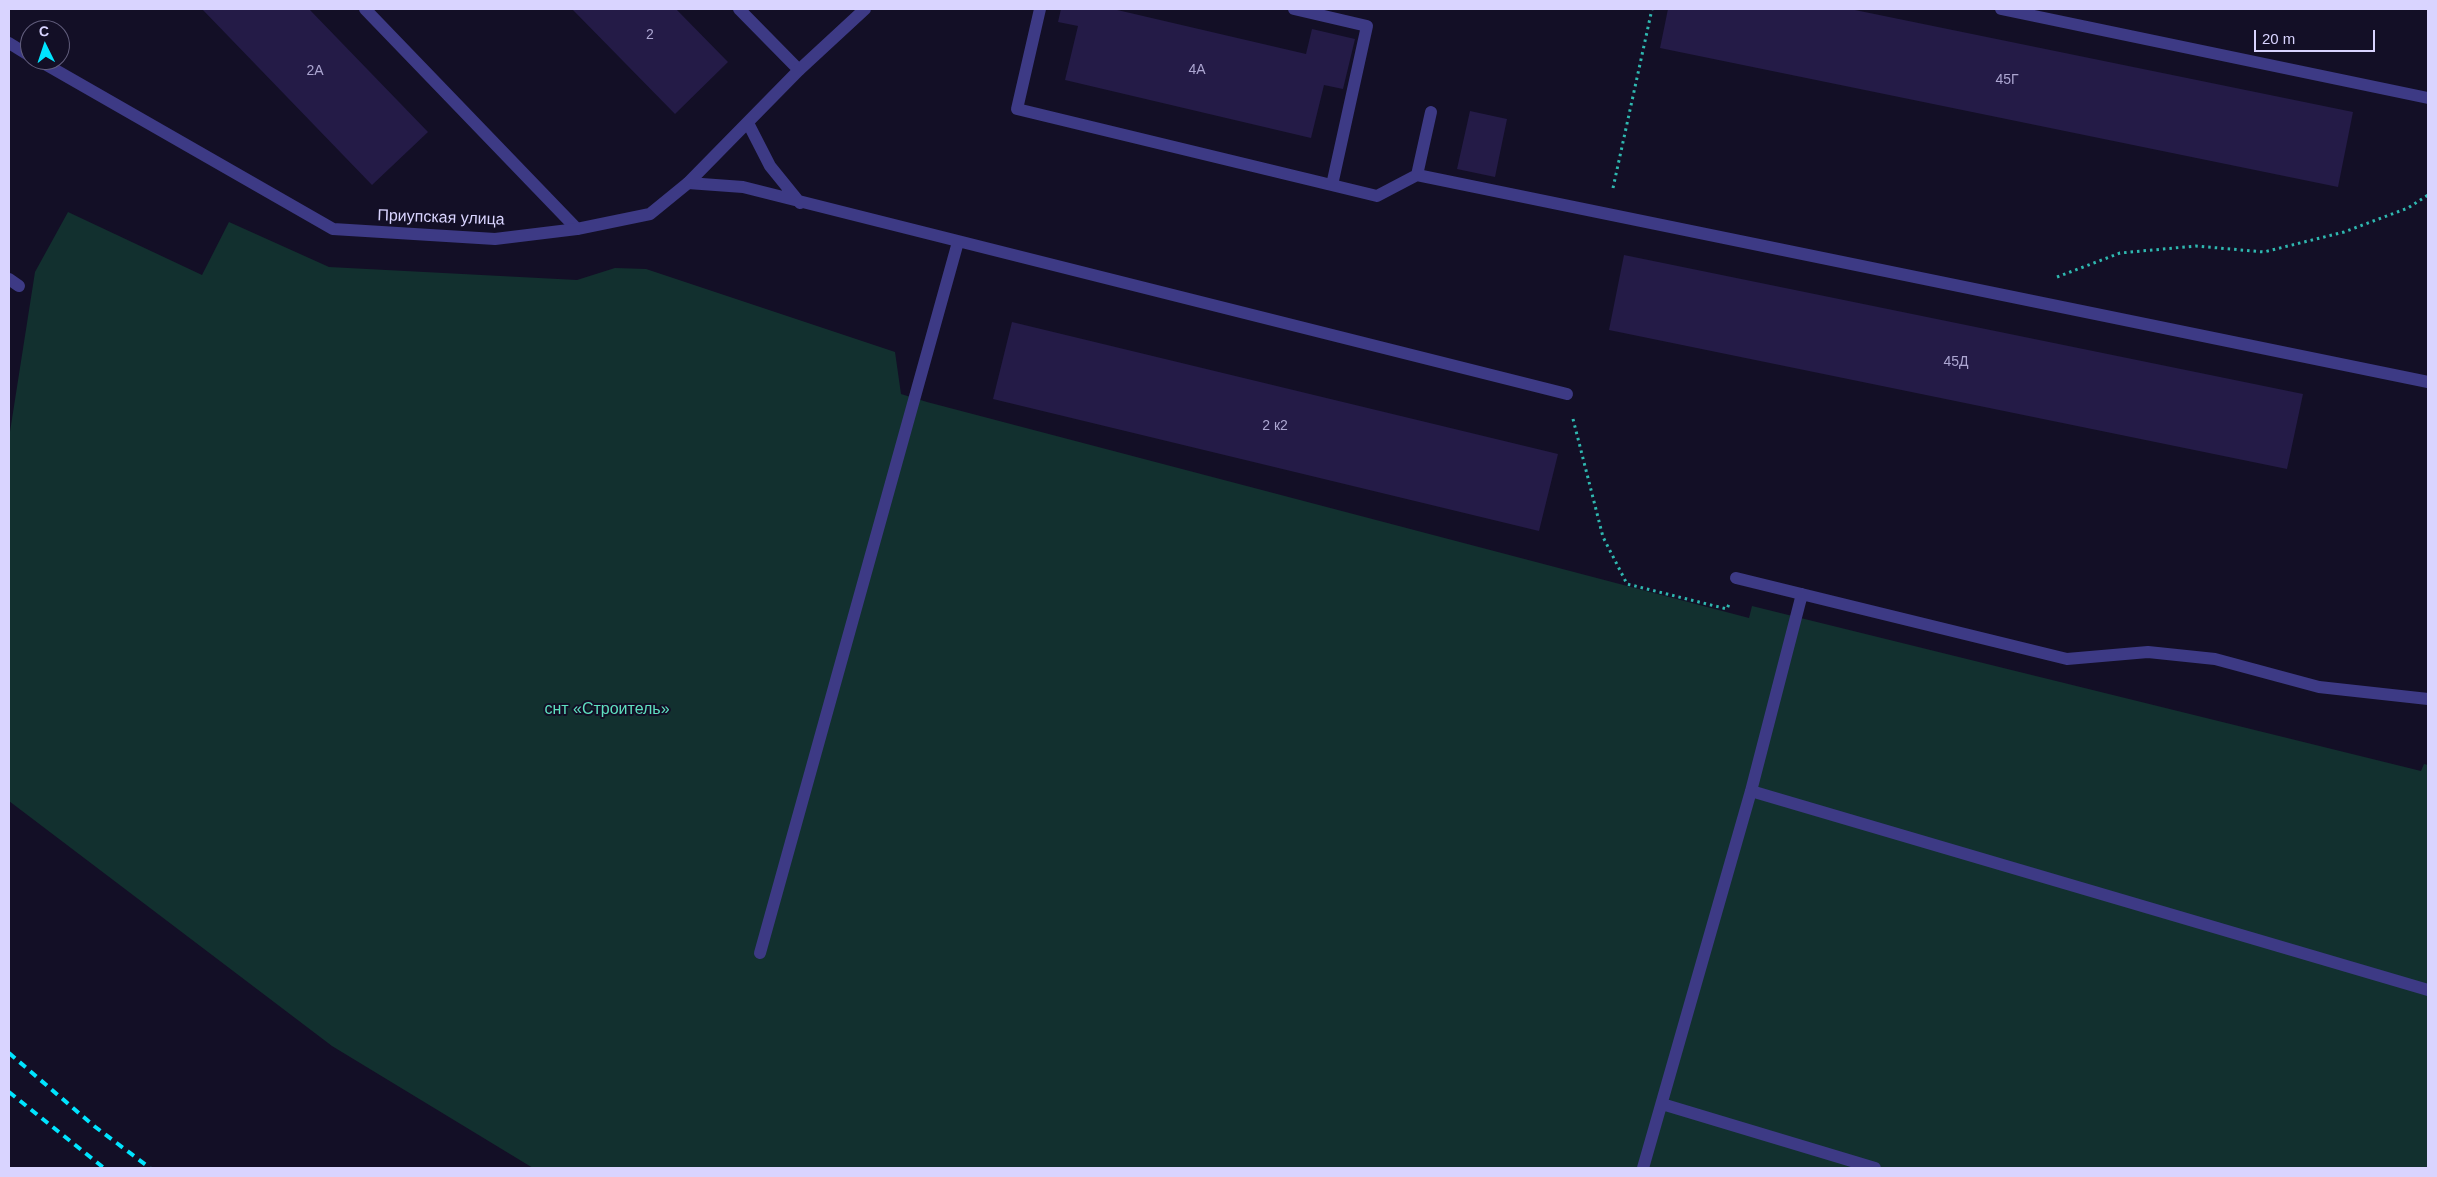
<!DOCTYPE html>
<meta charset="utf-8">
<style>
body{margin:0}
#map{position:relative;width:2437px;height:1177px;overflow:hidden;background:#130f26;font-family:Arial,sans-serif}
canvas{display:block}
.frame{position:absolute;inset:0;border:10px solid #d9d4ff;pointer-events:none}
.north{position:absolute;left:20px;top:20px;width:50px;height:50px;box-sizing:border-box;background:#130f26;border:1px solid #625e7d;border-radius:50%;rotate:356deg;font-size:14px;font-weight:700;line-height:20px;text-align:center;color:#d9d4ff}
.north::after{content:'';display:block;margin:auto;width:18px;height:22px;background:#00e5ff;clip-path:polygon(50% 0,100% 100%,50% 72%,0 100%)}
.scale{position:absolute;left:2254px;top:30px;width:121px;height:22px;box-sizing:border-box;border:2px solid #d9d4ff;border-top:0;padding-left:6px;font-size:15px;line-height:18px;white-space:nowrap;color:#d9d4ff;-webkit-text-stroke:4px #130f26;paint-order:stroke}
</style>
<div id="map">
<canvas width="2437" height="1177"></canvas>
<div class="frame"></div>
<div class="north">С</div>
<div class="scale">20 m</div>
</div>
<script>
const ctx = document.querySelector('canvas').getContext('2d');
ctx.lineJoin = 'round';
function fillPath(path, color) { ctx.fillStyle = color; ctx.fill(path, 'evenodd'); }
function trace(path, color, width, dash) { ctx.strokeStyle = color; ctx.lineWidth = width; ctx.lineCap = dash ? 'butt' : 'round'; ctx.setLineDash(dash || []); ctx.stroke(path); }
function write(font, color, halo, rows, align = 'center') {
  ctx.font = font + ' Arial,sans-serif'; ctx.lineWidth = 4; ctx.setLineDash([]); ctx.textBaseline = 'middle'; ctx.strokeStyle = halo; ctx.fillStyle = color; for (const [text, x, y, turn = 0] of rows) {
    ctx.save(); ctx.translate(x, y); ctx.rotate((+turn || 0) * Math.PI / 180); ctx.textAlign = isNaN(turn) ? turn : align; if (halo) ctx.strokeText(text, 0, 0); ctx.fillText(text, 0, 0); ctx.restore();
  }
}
fillPath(new Path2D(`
 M 68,212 L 202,275 L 229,222 L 329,267 L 577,280 L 615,268 L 646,269 L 895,352 L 901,394 L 927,402 L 1749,618 L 1752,606 L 2421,771 L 2424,764 L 2428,765 L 2428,1168 L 533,1168 L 332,1046 L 9,801 L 9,438 L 35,272 Z`), '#12302f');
fillPath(new Path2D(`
 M 202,9 L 309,9 L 428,132 L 372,185 Z
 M 572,9 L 676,9 L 728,62 L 675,114 Z
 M 1061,9 L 1113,9 L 1306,54 L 1312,29 L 1355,39 L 1343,89 L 1324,85 L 1311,138 L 1065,80 L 1078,26 L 1058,22 Z
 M 1668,9 L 1850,9 L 2353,112 L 2338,187 L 1660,48 Z
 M 1470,111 L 1507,119 L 1495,177 L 1457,169 Z
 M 1624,255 L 2303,394 L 2287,469 L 1609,330 Z
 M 1012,322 L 1558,454 L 1539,531 L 993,399 Z`), '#241b47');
trace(new Path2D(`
 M 1613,188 L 1652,9
 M 2057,277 L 2120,253 L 2196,246 L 2264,252 L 2344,232 L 2408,208 L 2428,195
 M 1573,419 L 1603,537 L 1627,584 L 1727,609 L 1729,604`), '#2fb8b0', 3, [2.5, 4]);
trace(new Path2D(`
 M 365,9 L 577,229
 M 739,9 L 799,70
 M 1040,9 L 1017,109 L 1377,196 L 1417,175 L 1431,112
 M 1294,9 L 1367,26 L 1332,185
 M 2001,9 L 2428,98
 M 748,123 L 770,166 L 800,203
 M 1417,175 L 2428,382
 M 688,183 L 743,187 L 1567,394
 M 9,279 L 19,286
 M 1736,578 L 2067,659 L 2148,652 L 2215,659 L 2319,687 L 2428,699
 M 1751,791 L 2428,990
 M 760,953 L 958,242
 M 1662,1104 L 1875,1168
 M 1643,1168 L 1751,791 L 1802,594`), '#3d3a85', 12);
trace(new Path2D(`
 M 9,43 L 30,56
 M 38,60 L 333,229 L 495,239 L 577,229 L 650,214 L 688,183 L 799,70 L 865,9`), '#3d3a85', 12);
trace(new Path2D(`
 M 9,1053 L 94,1126 L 150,1168
 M 9,1092 L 104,1168`), '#00e5ff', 4, [8, 6]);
write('14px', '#aca6d1', null, [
 ["2",650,35],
 ["4А",1197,70],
 ["2А",315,71],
 ["45Г",2007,80],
 ["45Д",1956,362],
 ["2 к2",1275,426]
]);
write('16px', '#d9d4ff', '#130f26', [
 ["Приупская улица",441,218,2]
]);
write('16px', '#5fe0c0', '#130f26', [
 ["снт «Строитель»",607,710]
]);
</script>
